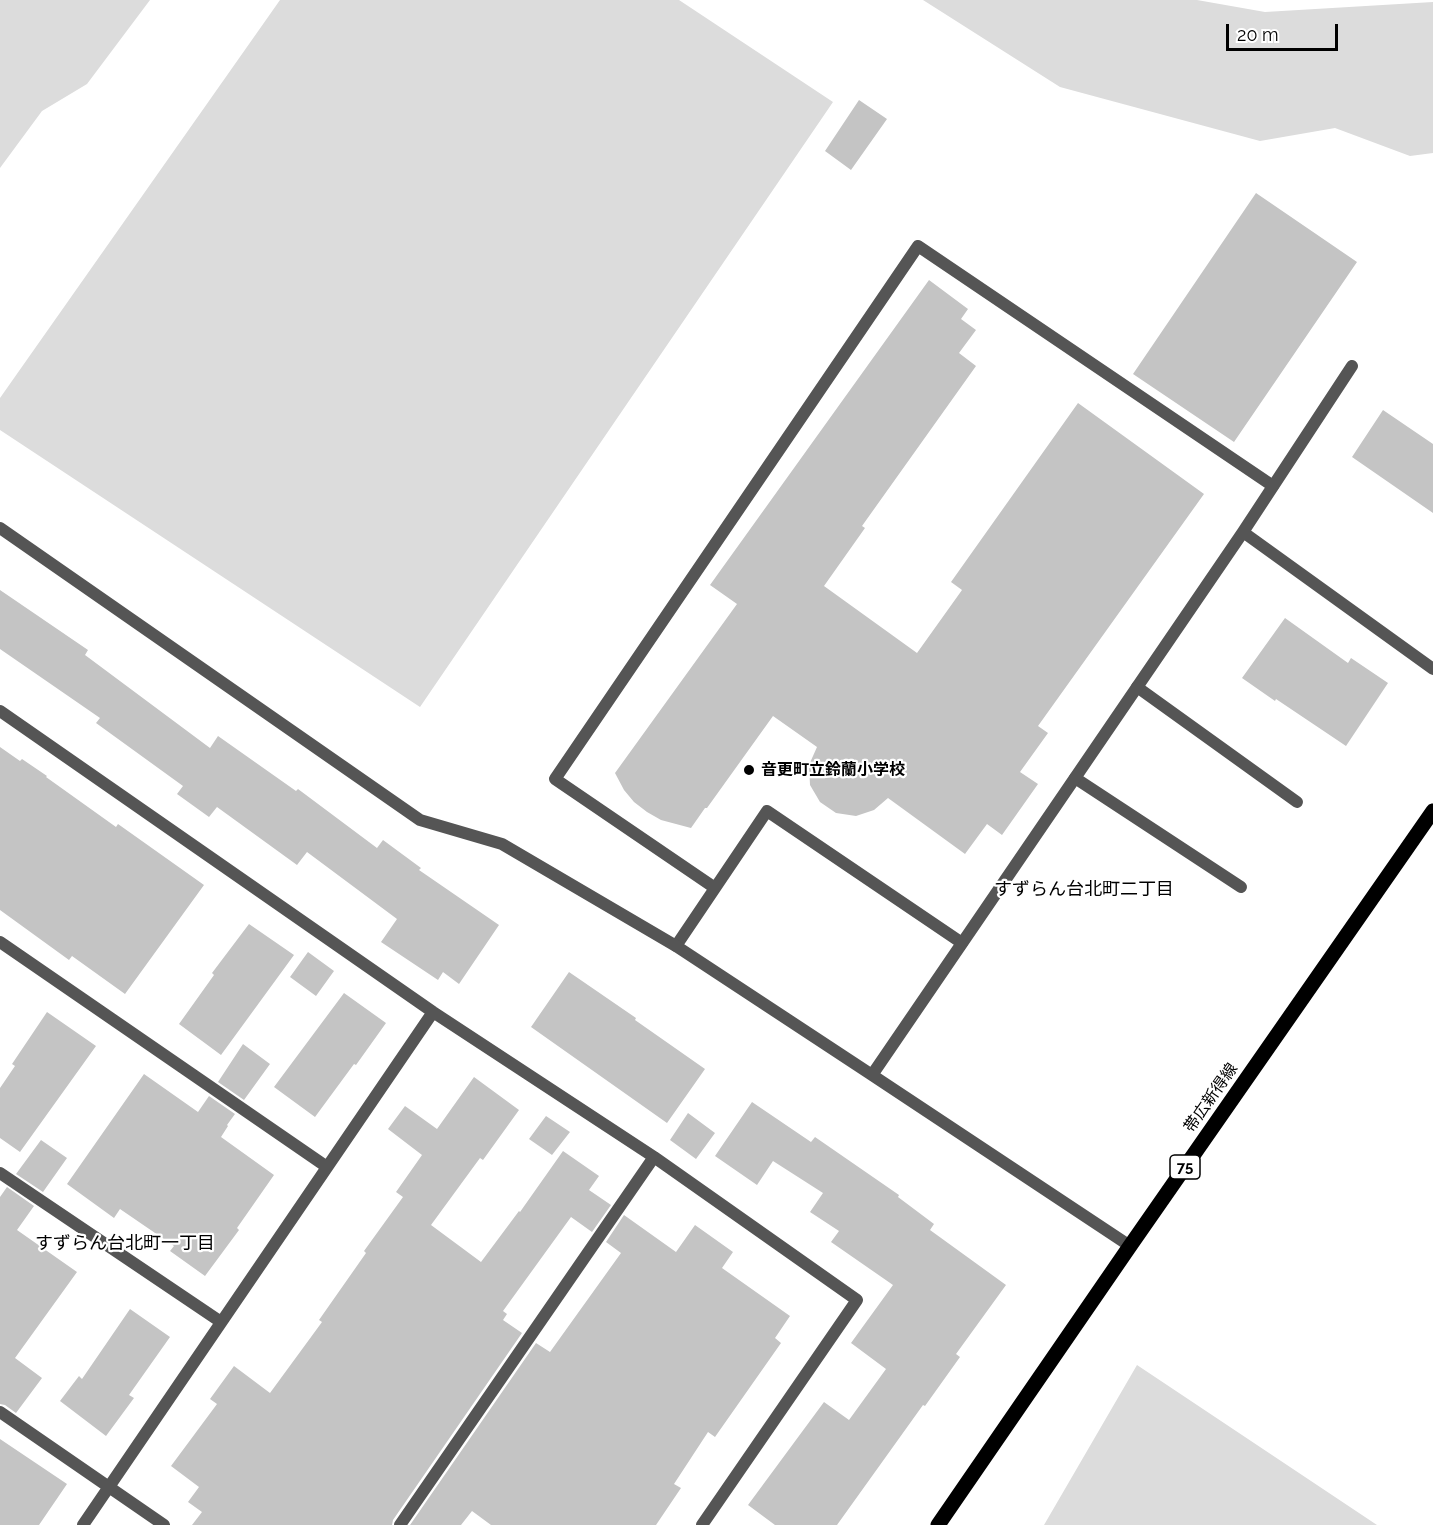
<!DOCTYPE html>
<meta charset="utf-8">
<style>
body{margin:0}
#map{position:relative;width:1433px;height:1525px;overflow:hidden;background:#fff;font-family:Raleway,sans-serif}
canvas{display:block}
.scale{position:absolute;left:1226px;top:24px;width:112px;height:27px;box-sizing:border-box;border:3px solid #000;border-top:0;padding-left:8px;font-size:18px;line-height:21px;white-space:nowrap;color:#000;-webkit-text-stroke:4px #fff;paint-order:stroke}
</style>
<div id="map">
<canvas width="1433" height="1525"></canvas>
<div class="scale">20 m</div>
</div>
<script>
const ctx = document.querySelector('canvas').getContext('2d');
ctx.lineJoin = 'round';
function fillPath(path, color) { ctx.fillStyle = color; ctx.fill(path, 'evenodd'); }
function trace(path, color, width, dash) { ctx.strokeStyle = color; ctx.lineWidth = width; ctx.lineCap = dash ? 'butt' : 'round'; ctx.setLineDash(dash || []); ctx.stroke(path); }
function write(font, color, halo, rows, align = 'center') {
  ctx.font = font + ' Raleway,"Noto Sans JP",sans-serif'; ctx.lineWidth = 4.5; ctx.setLineDash([]); ctx.textBaseline = 'middle'; ctx.strokeStyle = halo; ctx.fillStyle = color; for (const [text, x, y, turn = 0] of rows) {
    ctx.save(); ctx.translate(x, y); ctx.rotate((+turn || 0) * Math.PI / 180); ctx.textAlign = isNaN(turn) ? turn : align; if (halo) ctx.strokeText(text, 0, 0); ctx.fillText(text, 0, 0); ctx.restore();
  }
}
fillPath(new Path2D(`
 M 0,0 L 150,0 L 87,84 L 42,111 L 0,168 Z
 M 280,0 L 679,0 L 833,102 L 420,707 L 0,430 L 0,398 Z
 M 923,0 L 1197,0 L 1265,12 L 1433,2 L 1433,153 L 1410,156 L 1335,128 L 1260,141 L 1060,87 Z
 M 1137,1365 L 1377,1525 L 1044,1525 Z`), '#dcdcdc');
fillPath(new Path2D(`
 M 859,100 L 887,119 L 851,170 L 825,151 Z
 M 1256,193 L 1357,262 L 1234,442 L 1133,374 Z
 M 929,280 L 968,309 L 961,319 L 976,330 L 959,353 L 976,366 L 862,526 L 865,528 L 824,586 L 917,653 L 962,590 L 951,582 L 1078,403 L 1204,494 L 1038,726 L 1048,733 L 1020,772 L 1038,784 L 1002,835 L 987,824 L 965,854 L 888,798 L 874,810 L 856,816 L 836,813 L 820,802 L 810,785 L 809,765 L 817,747 L 773,716 L 707,808 L 705,808 L 691,828 L 661,820 L 647,812 L 634,802 L 624,790 L 615,773 L 737,604 L 710,585 Z
 M 1383,410 L 1433,444 L 1433,513 L 1352,457 Z
 M 0,590 L 88,650 L 85,655 L 210,748 L 218,736 L 296,791 L 298,789 L 377,848 L 383,840 L 421,868 L 419,870 L 499,925 L 459,984 L 443,972 L 438,980 L 381,942 L 397,919 L 307,852 L 297,865 L 217,807 L 209,817 L 177,794 L 183,786 L 96,723 L 100,718 L 0,649 Z
 M 1285,618 L 1348,663 L 1351,658 L 1388,683 L 1346,746 L 1276,699 L 1275,701 L 1242,678 Z
 M 0,747 L 20,761 L 22,759 L 47,776 L 46,777 L 116,827 L 118,824 L 204,885 L 125,994 L 72,956 L 69,960 L 0,910 Z
 M 249,924 L 294,955 L 221,1055 L 179,1024 L 214,975 L 212,973 Z
 M 308,952 L 334,971 L 316,996 L 290,977 Z
 M 569,972 L 636,1018 L 635,1020 L 705,1069 L 667,1123 L 531,1027 Z
 M 344,993 L 386,1023 L 356,1065 L 354,1064 L 315,1117 L 274,1087 Z
 M 47,1012 L 96,1046 L 20,1152 L 0,1138 L 0,1088 L 15,1066 L 12,1064 Z
 M 243,1044 L 270,1064 L 244,1100 L 218,1082 Z
 M 144,1074 L 198,1112 L 209,1096 L 235,1114 L 227,1125 L 228,1126 L 221,1137 L 274,1175 L 237,1228 L 239,1230 L 205,1276 L 170,1251 L 174,1246 L 120,1209 L 114,1218 L 67,1184 Z
 M 474,1077 L 519,1110 L 483,1160 L 480,1158 L 431,1225 L 481,1262 L 519,1211 L 520,1212 L 563,1151 L 599,1176 L 589,1190 L 611,1205 L 592,1232 L 571,1217 L 503,1311 L 507,1314 L 503,1320 L 522,1333 L 393,1520 L 392,1525 L 192,1525 L 202,1512 L 188,1502 L 199,1487 L 171,1466 L 217,1404 L 210,1399 L 234,1366 L 270,1393 L 322,1322 L 319,1320 L 366,1253 L 364,1251 L 403,1197 L 396,1192 L 422,1155 L 388,1129 L 405,1106 L 437,1129 Z
 M 752,1102 L 811,1142 L 815,1137 L 899,1195 L 898,1197 L 934,1224 L 930,1230 L 1006,1285 L 956,1354 L 960,1357 L 925,1406 L 923,1405 L 837,1525 L 775,1525 L 748,1505 L 824,1402 L 849,1420 L 886,1369 L 851,1343 L 893,1285 L 831,1242 L 839,1231 L 810,1212 L 823,1193 L 773,1161 L 757,1185 L 715,1156 Z
 M 688,1113 L 715,1133 L 696,1159 L 670,1140 Z
 M 546,1116 L 570,1132 L 552,1155 L 529,1139 Z
 M 41,1140 L 67,1158 L 43,1192 L 16,1174 Z
 M 7,1187 L 34,1206 L 17,1230 L 77,1272 L 15,1358 L 42,1378 L 16,1413 L 5,1405 L 0,1404 L 0,1197 Z
 M 624,1215 L 676,1252 L 695,1225 L 733,1252 L 722,1268 L 790,1316 L 775,1338 L 781,1343 L 715,1437 L 708,1432 L 674,1484 L 681,1488 L 656,1525 L 491,1525 L 472,1511 L 461,1525 L 410,1525 L 536,1343 L 550,1352 L 621,1253 L 606,1242 Z
 M 130,1309 L 170,1337 L 129,1395 L 134,1398 L 106,1436 L 60,1401 L 79,1376 L 82,1379 Z
 M 0,1439 L 67,1484 L 39,1525 L 0,1525 Z`), '#c4c4c4');
trace(new Path2D(`
 M 1137,687 L 1297,802
 M 1075,778 L 1241,887
 M 715,888 L 555,779 L 918,246 L 1273,486
 M 676,946 L 767,811 L 962,943`), '#555', 12);
trace(new Path2D(`
 M 0,528 L 420,820 L 502,844 L 676,946 L 872,1075
 M 1243,532 L 1433,669
 M 0,711 L 433,1012 L 654,1157 L 857,1300 L 702,1525
 M 0,942 L 327,1167
 M 0,1173 L 221,1322
 M 1130,1246 L 872,1075 L 1243,532 L 1352,366
 M 0,1412 L 164,1525
 M 83,1525 L 433,1012
 M 400,1525 L 654,1157`), '#555', 12);
trace(new Path2D(`
 M 938,1525 L 1130,1246 L 1433,811`), '#000', 15);
for (const [x, y, r, color] of [
 [749,770,6,"#000"]
]) { const dot = new Path2D(); dot.arc(x, y, r, 0, 2 * Math.PI); ctx.fillStyle = color; ctx.fill(dot); trace(dot, '#fff', 2); }
for (const [x, y, w] of [
 [1185,1167,30]
]) { const box = new Path2D(); box.roundRect(x - w / 2, y - 12, w, 24, 4.5); ctx.fillStyle = '#fff'; ctx.fill(box); trace(box, '#000', 1.5); }
write('bold 15px', '#000', null, [
 ["75",1185,1167]
]);
write('bold 16px', '#000', '#fff', [
 ["音更町立鈴蘭小学校",761,770]
], 'left');
write('16px', '#000', '#fff', [
 ["帯広新得線",1211,1098,-55]
]);
write('18px', '#000', '#fff', [
 ["すずらん台北町二丁目",1084,890],
 ["すずらん台北町一丁目",125,1244]
]);
</script>
